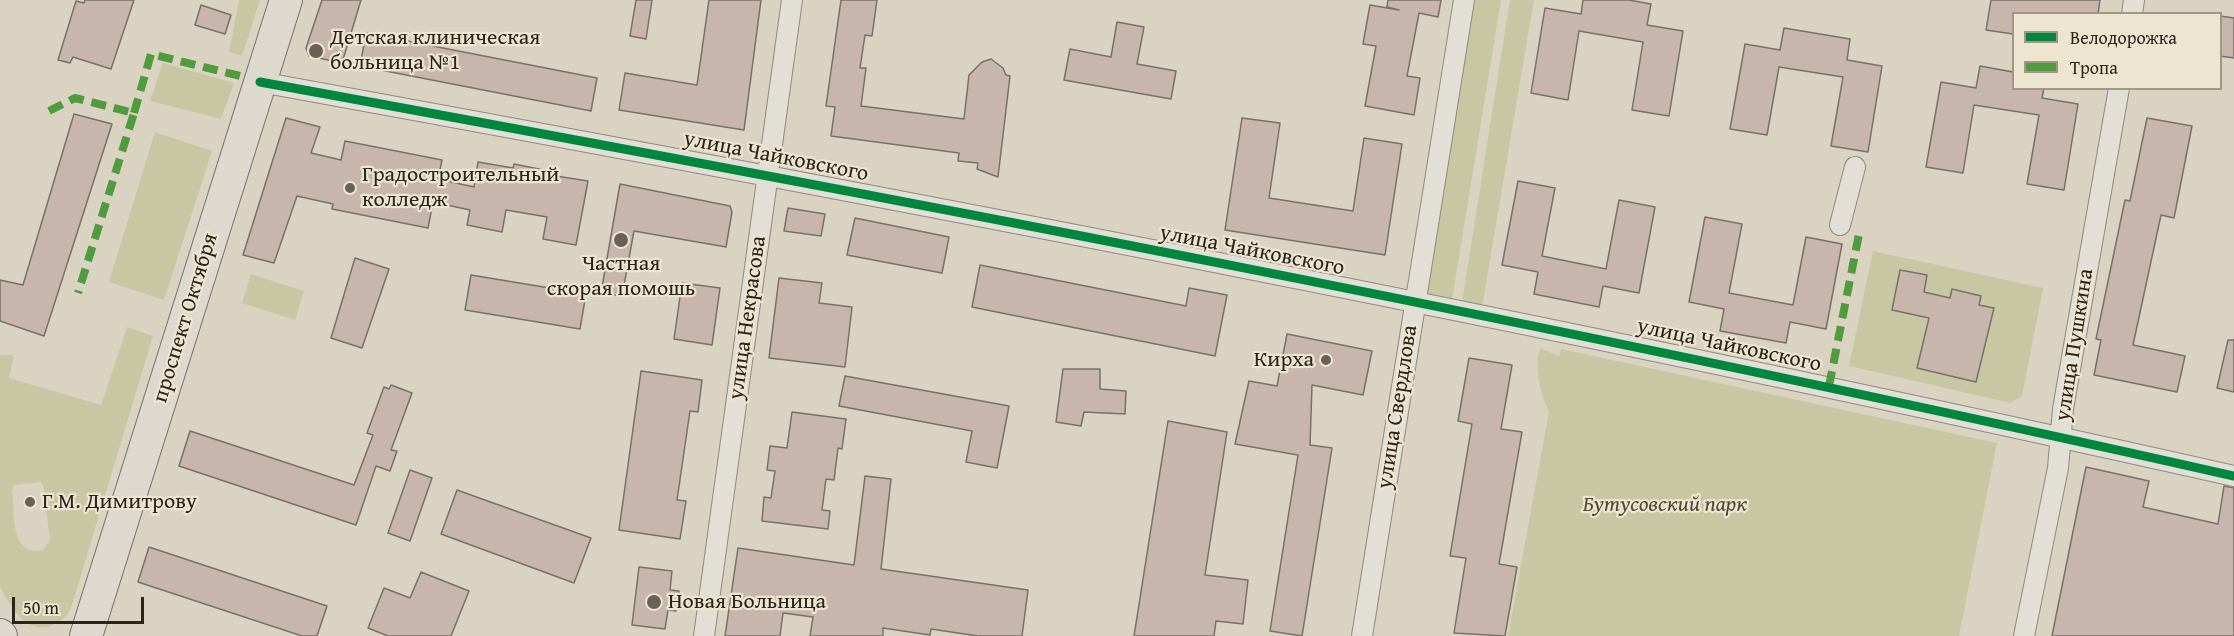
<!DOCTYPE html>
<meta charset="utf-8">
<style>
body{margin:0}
#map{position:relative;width:2234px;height:636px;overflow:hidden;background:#dad3c2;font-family:"Gentium Book Plus",serif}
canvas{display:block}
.legend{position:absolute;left:2012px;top:12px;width:210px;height:78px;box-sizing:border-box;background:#ede5d0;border:2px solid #9f9887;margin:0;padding:8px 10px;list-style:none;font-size:18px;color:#2b241a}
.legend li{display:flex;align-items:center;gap:12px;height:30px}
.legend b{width:30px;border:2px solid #9f9887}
.scale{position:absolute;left:12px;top:597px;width:132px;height:27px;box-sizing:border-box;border:3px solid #2b241a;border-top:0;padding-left:8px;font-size:18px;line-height:21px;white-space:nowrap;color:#2b241a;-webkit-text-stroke:4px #ede5d0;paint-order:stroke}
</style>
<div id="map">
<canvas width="2234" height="636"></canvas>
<ul class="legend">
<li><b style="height:8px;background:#00873e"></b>Велодорожка</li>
<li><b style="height:8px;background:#4f9b3e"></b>Тропа</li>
</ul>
<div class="scale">50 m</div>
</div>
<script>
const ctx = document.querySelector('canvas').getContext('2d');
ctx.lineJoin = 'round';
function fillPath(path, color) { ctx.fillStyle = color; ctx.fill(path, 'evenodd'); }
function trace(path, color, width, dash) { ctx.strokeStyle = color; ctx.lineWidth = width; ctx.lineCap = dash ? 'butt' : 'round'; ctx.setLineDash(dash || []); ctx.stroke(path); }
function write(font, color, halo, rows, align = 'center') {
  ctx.font = font + ' "Gentium Book Plus",serif'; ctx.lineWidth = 4.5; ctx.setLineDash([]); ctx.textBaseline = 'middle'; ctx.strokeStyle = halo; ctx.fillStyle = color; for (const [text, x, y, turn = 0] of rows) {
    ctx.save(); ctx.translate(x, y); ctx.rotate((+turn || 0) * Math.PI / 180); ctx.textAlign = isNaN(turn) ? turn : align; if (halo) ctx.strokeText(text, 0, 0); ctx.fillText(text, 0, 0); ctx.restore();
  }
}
fillPath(new Path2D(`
 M 239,0 L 260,0 L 242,56 L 229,52 Z
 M 1471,0 L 1501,0 L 1452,300 L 1424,294 Z
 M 1510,0 L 1534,0 L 1482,307 L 1462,302 Z
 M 163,63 L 234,83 L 221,119 L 150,101 Z
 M 155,132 L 212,151 L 164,300 L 109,282 Z
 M 1873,251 L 2043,288 L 2022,396 L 2011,403 L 1849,366 ZM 1900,270 L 1927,275 L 1919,316 L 1892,310 ZM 1953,289 L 1981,296 L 1979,305 L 1994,309 L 1976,382 L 1917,368 L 1934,295 L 1950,298 Z
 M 251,274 L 304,291 L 295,320 L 242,303 Z
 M 127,327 L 153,336 L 72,605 C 68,615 63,620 53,625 C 26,636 11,606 0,587 L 0,355 L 14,355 L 9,378 L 101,405 ZM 40,482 L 43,485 L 50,540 L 43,550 C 10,558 15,514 12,491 L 14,485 Z
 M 1540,348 L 1559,356 L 1561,349 L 1997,443 L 1959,636 L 1508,636 L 1549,412 C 1540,394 1534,367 1540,348 Z`), '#c8c7a3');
const building = new Path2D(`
 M 85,0 L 134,0 L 111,69 L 73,57 L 70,63 L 58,60 L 76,1 L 84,3 Z
 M 322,0 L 361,0 L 342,63 L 309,56 L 306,48 Z
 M 636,0 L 652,0 L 646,39 L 630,36 Z
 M 709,0 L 761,0 L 744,130 L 619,110 L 625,73 L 697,85 Z
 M 841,0 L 877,0 L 872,36 L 865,35 L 860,68 L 866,68 L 861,106 L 964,119 L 969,75 L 982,62 L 991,59 L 1003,68 L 1006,75 L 1010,76 L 998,177 L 977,169 L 978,163 L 958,161 L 959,153 L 831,136 L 835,107 L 826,106 Z
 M 1388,0 L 1441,0 L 1438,17 L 1419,13 L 1407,76 L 1420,78 L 1414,115 L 1365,106 L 1376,46 L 1363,44 L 1370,5 L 1399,10 L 1387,7 Z
 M 1583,0 L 1629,0 L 1651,4 L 1647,25 L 1683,31 L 1669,116 L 1632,110 L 1643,42 L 1579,31 L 1568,100 L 1531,93 L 1545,8 L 1581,14 Z
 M 1991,0 L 2100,0 L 2098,14 L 2013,14 L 2013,34 L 1986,30 Z
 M 201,5 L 231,15 L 225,34 L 195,25 Z
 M 2220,16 L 2234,18 L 2234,58 L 2220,56 Z
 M 1117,22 L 1144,27 L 1137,64 L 1176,71 L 1171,99 L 1064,80 L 1070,49 L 1111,57 Z
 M 1784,28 L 1850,39 L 1847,60 L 1882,66 L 1868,152 L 1831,146 L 1843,77 L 1779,67 L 1767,135 L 1730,129 L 1745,44 L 1780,50 Z
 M 366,33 L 597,78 L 591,111 L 360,66 Z
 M 1980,66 L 2013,72 L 2013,88 L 2044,88 L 2042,98 L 2078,104 L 2064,190 L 2027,184 L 2039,115 L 1974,105 L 1963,173 L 1926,167 L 1941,82 L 1976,88 Z
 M 74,114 L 112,124 L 44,336 L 0,321 L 0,280 L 23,285 Z
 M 286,118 L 320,127 L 311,153 L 341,160 L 345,141 L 442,160 L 438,179 L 474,187 L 478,162 L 513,168 L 514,164 L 544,170 L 543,174 L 588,181 L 576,245 L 543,239 L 547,217 L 506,210 L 502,232 L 467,225 L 470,210 L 433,202 L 428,228 L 332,209 L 333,204 L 297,196 L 274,263 L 243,255 Z
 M 1242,118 L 1280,123 L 1269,198 L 1353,211 L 1364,138 L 1402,144 L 1385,255 L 1225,230 Z
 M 2147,118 L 2192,126 L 2174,218 L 2161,215 L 2133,345 L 2185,356 L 2177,392 L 2094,375 L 2101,340 L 2096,339 L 2125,200 L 2130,201 Z
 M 1518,181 L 1555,188 L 1542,256 L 1606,269 L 1619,200 L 1655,207 L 1639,293 L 1603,286 L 1599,307 L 1534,294 L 1538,272 L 1502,265 Z
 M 620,184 L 730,206 L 732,212 L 726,247 L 634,231 L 622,296 L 601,293 Z
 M 788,208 L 825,214 L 821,236 L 784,231 Z
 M 1705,217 L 1742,224 L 1729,293 L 1793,305 L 1806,237 L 1842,244 L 1826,329 L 1790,322 L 1786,343 L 1720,331 L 1724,309 L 1689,302 Z
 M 855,218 L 949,237 L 942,273 L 847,255 Z
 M 355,258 L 389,269 L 362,348 L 331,338 Z
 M 980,265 L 1186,306 L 1189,288 L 1227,295 L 1215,356 L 972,307 Z
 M 1900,270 L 1927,275 L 1924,292 L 1950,298 L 1952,289 L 1981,296 L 1979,305 L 1994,308 L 1976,382 L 1917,368 L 1929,318 L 1892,310 Z
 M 471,275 L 586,294 L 580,329 L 465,310 Z
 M 779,278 L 822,283 L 819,303 L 852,307 L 845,367 L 769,358 Z
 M 682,283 L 720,288 L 712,345 L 674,339 Z
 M 1287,334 L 1372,351 L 1363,395 L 1312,385 L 1310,445 L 1332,448 L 1302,636 L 1270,631 L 1298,455 L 1235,444 L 1249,381 L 1277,386 Z
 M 2228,340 L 2234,340 L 2234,392 L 2217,388 Z
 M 1469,358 L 1512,365 L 1501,429 L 1522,432 L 1499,564 L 1517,567 L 1505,636 L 1454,633 L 1466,558 L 1450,556 L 1472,424 L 1458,421 Z
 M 1063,369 L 1100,369 L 1100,389 L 1126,391 L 1125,414 L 1084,412 L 1081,426 L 1056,422 Z
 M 641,371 L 702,380 L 698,412 L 690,411 L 677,500 L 686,501 L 680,539 L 619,530 Z
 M 845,376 L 1009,406 L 997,468 L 966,462 L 972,431 L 839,406 Z
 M 391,385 L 412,393 L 391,450 L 397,451 L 390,471 L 376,466 L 356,525 L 179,466 L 190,431 L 354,485 L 373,435 L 367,433 L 384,387 L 389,389 Z
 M 792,412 L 846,419 L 842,449 L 838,448 L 834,480 L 826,479 L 822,510 L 830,511 L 828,529 L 762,521 L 764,497 L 771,498 L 775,471 L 767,470 L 770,446 L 787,448 Z
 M 1168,421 L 1227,432 L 1205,575 L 1248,580 L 1243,624 L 1216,621 L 1214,636 L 1134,636 Z
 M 2086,467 L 2149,481 L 2143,507 L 2218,524 L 2224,486 L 2234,488 L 2234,636 L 2052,636 Z
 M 410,470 L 432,478 L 410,541 L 388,533 Z
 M 865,476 L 891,479 L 881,569 L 1028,590 L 1022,636 L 978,636 L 931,629 L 930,635 L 883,628 L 883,636 L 810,636 L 813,617 L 783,613 L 780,636 L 725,636 L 738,548 L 854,565 Z
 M 457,490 L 591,538 L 574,583 L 441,534 Z
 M 149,547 L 327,606 L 317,636 L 302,636 L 138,582 Z
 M 639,567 L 672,571 L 670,590 L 679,591 L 678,601 L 676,611 L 668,610 L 665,629 L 632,625 Z
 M 421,572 L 469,591 L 451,636 L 388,636 L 368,628 L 384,588 L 410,598 Z`);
fillPath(building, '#c8b6ac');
trace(building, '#767269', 1.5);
const street = new Path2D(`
 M 2132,14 L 2134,0
 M 260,82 C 920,202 1579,329 2234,476
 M 1840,225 L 1855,167
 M 704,636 L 792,0
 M 1362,636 L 1464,0
 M 2024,636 L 2058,468 L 2063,409 L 2119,88`);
const primary = new Path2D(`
 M 0,635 L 1,636
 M 86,636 L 286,0`);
trace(street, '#8f8a7f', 22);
trace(primary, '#767269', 34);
trace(street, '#e2dfd6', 20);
trace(primary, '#ddd9cf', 32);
trace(new Path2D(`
 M 49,111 L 75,98 L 134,113 L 78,293
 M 134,113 L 151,54 L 244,77
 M 1829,386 L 1860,229`), '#4f9b3e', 8, [15, 8]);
trace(new Path2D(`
 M 260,82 C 920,202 1579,329 2234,476`), '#00873e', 9);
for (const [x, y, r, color] of [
 [316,51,8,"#686155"],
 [350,188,6,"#686155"],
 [621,240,8,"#686155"],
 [1326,360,6,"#686155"],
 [30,502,6,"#686155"],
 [654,602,8,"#686155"]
]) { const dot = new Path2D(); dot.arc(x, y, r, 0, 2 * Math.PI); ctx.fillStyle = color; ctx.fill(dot); trace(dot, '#ede5d0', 2); }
write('22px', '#2b241a', '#ede5d0', [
 ["Детская клиническая",330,38],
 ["больница №1",330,63],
 ["Градостроительный",362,175],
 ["колледж",362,200],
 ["Частная",621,264,"center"],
 ["скорая помошь",621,289,"center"],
 ["Кирха",1314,360,"right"],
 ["Г.М. Димитрову",42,502],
 ["Новая Больница",668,602]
], 'left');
write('22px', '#2b241a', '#ede5d0', [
 ["улица Чайковского",776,157,11],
 ["улица Чайковского",1252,251,11],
 ["проспект Октября",186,318,-73],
 ["улица Некрасова",748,318,-82],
 ["улица Пушкина",2075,345,-81],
 ["улица Чайковского",1729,346,12],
 ["улица Свердлова",1398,407,-81]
]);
write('italic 22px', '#4f4a36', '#ede5d0', [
 ["Бутусовский парк",1665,505]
]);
</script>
